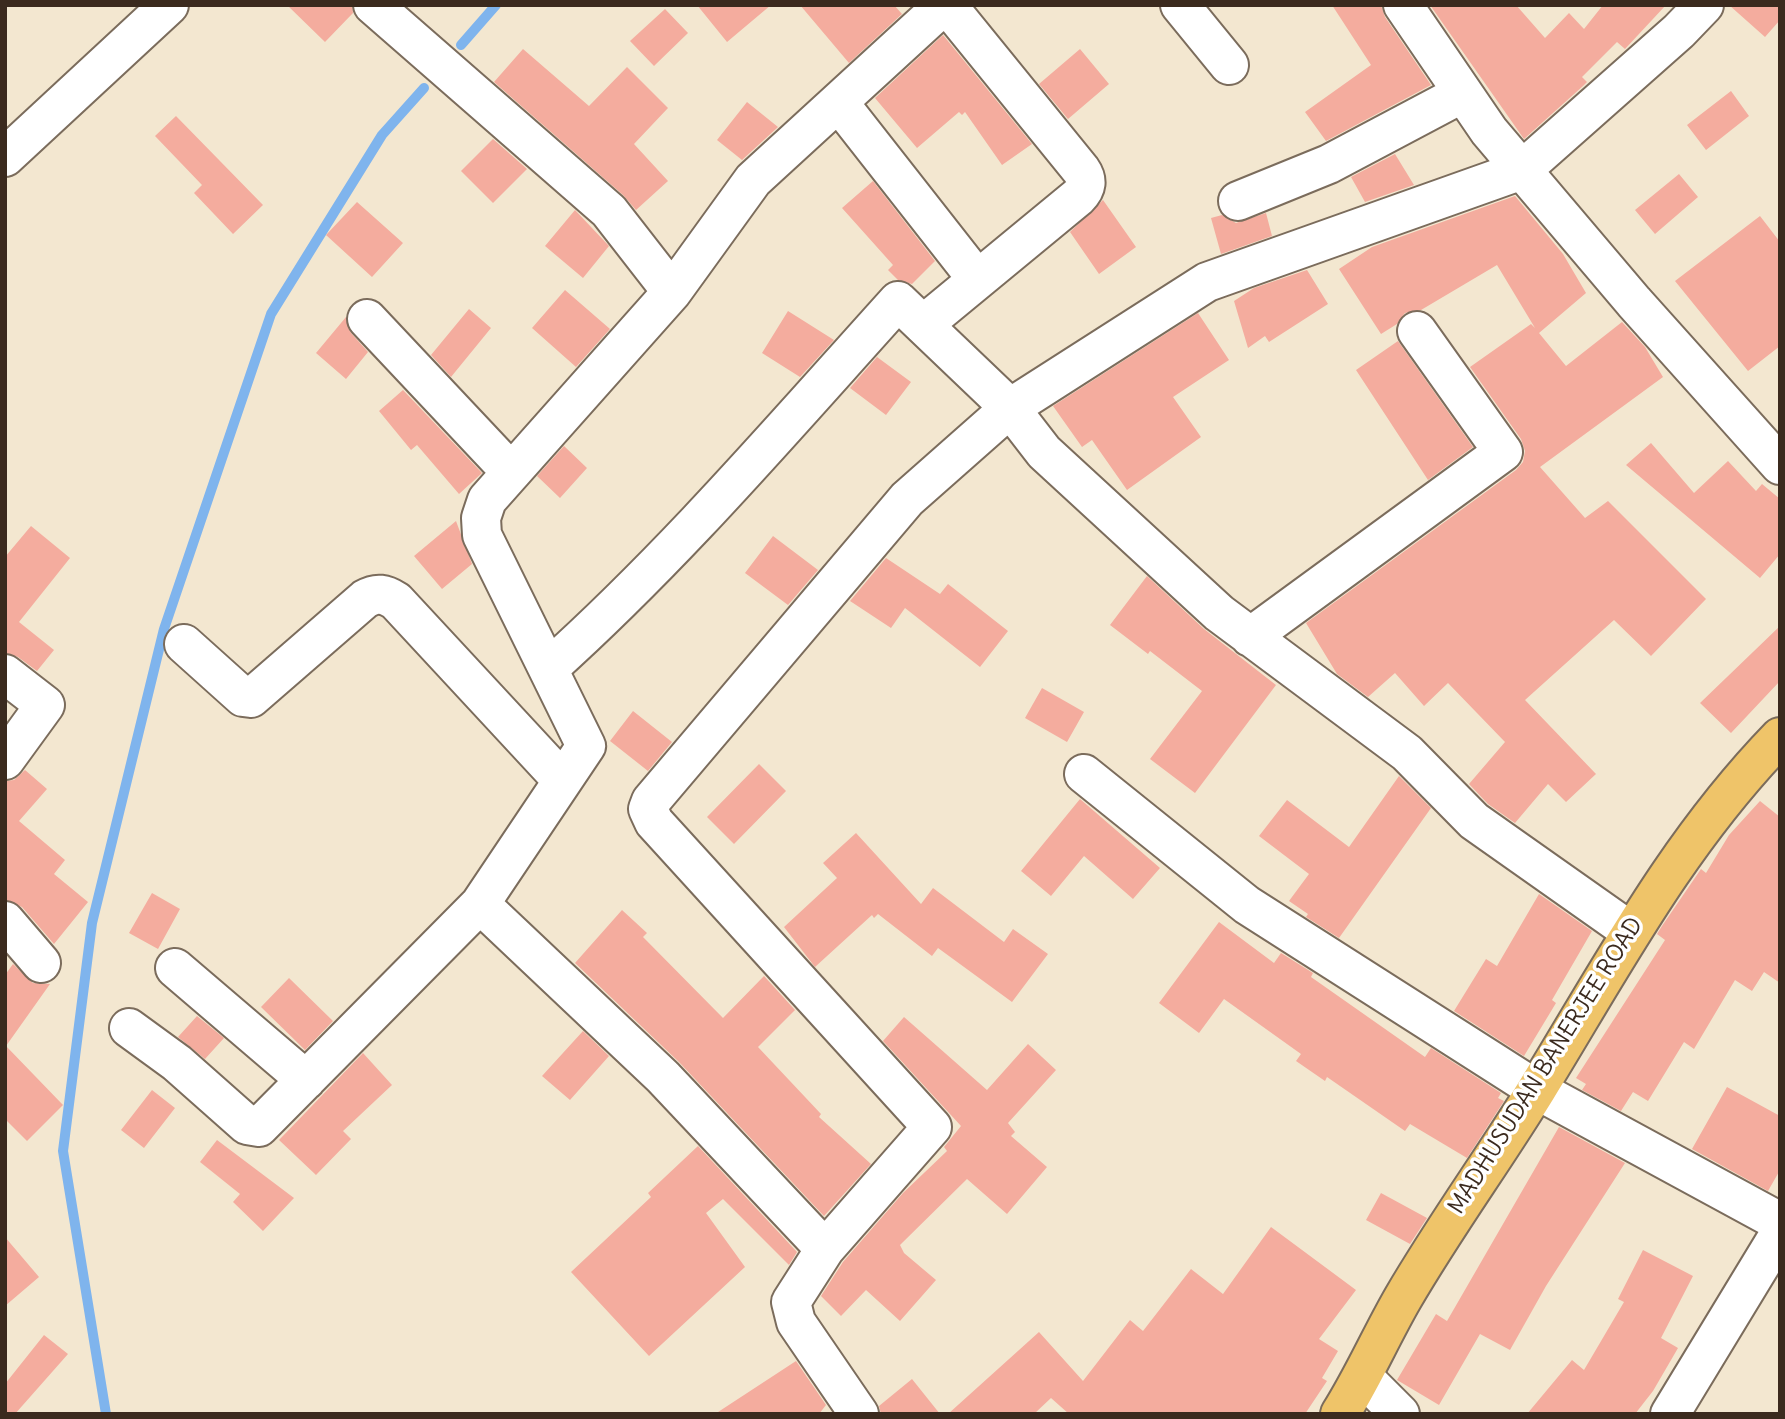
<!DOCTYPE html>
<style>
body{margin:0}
#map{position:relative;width:1785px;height:1419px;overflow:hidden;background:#f3e7d0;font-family:Delius,sans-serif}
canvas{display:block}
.frame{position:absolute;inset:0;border:7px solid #3b2a1e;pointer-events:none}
</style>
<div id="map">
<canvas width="1785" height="1419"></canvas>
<div class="frame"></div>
</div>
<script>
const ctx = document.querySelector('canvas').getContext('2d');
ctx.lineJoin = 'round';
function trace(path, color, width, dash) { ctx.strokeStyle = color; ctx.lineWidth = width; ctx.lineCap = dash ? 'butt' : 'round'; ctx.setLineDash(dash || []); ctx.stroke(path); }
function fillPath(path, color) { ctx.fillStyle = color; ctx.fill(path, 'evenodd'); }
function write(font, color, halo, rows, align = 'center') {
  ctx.font = font + ' Delius,sans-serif'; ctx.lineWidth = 7; ctx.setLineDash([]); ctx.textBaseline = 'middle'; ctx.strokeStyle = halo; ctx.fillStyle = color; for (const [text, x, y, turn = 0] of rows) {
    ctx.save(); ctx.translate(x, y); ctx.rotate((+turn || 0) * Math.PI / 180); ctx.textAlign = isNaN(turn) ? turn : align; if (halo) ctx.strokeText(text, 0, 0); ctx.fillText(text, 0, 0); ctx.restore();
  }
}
trace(new Path2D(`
 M 461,45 L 496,5
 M 106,1414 L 63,1151 L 92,923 L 164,629 L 271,314 L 382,135 L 424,88`), '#7fb4ed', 10);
fillPath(new Path2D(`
 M 287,5 L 352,5 L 353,13 L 325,42 Z
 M 697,5 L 771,5 L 727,42 Z
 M 800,5 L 894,5 L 902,14 L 849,63 Z
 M 1332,5 L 1381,5 L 1385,17 L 1431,85 L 1326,141 L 1305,112 L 1371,65 Z
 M 1430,5 L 1516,5 L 1545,38 L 1569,13 L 1584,29 L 1603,5 L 1666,5 L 1625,49 L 1617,42 L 1582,77 L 1587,82 L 1583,86 L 1524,139 Z
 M 1729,5 L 1780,5 L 1780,20 L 1765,37 Z
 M 665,9 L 688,33 L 654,66 L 630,41 Z
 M 943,35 L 1032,144 L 1002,165 L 965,112 L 962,115 L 959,112 L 917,148 L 875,98 Z
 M 523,49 L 589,106 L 627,67 L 668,108 L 634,144 L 668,181 L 636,210 L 623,195 L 494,82 Z
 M 1080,49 L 1109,84 L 1068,119 L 1039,84 Z
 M 1731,91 L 1749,116 L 1706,150 L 1687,125 Z
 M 747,102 L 778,127 L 742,160 L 717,140 Z
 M 176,116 L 263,205 L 233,234 L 194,193 L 202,185 L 155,136 Z
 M 493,139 L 527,169 L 493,203 L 461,171 Z
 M 1395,154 L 1414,185 L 1365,202 L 1351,177 Z
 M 1679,174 L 1698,197 L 1655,234 L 1635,210 Z
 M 873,181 L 935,261 L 912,284 L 898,280 L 888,270 L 893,265 L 842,208 Z
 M 1515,196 L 1563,254 L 1586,293 L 1539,333 L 1566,366 L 1622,322 L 1645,347 L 1663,377 L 1540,467 L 1585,518 L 1608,501 L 1706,599 L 1651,656 L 1614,620 L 1525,700 L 1596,774 L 1566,802 L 1548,784 L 1515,823 L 1488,804 L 1469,784 L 1505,742 L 1448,683 L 1424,706 L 1395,673 L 1368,697 L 1337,674 L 1306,623 L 1516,470 L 1523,462 L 1525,451 L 1521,439 L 1470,367 L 1531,324 L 1535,328 L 1497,265 L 1421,310 L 1405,313 L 1397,324 L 1381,334 L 1339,269 L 1372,247 Z
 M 1103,200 L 1136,247 L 1099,274 L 1070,232 Z
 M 357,202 L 403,243 L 372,277 L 326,235 Z
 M 575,210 L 609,246 L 583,278 L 545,246 Z
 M 1266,213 L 1272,236 L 1221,254 L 1211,218 L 1222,215 L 1236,223 Z
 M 1760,216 L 1780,242 L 1780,346 L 1748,371 L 1675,281 Z
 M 1307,270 L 1328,304 L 1269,342 L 1265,336 L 1248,348 L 1234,301 L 1254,288 Z
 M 565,290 L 610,329 L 576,367 L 532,328 Z
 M 469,309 L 491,328 L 451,377 L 431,355 Z
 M 788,311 L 834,340 L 800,377 L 762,353 Z
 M 1198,313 L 1229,360 L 1173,397 L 1201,437 L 1127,490 L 1092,440 L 1082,447 L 1053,406 Z
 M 346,317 L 351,333 L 368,352 L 346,379 L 316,353 Z
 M 1398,341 L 1473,447 L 1428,480 L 1356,370 Z
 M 877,357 L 911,382 L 886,415 L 850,388 Z
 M 403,390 L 482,473 L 459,494 L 417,445 L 411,450 L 379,411 Z
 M 1651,443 L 1694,493 L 1728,461 L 1756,491 L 1762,484 L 1780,499 L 1780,554 L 1760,578 L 1626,465 Z
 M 564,446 L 587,468 L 560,498 L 537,476 Z
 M 456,521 L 472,564 L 442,589 L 414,556 Z
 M 31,526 L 70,558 L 19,622 L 54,650 L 37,671 L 18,657 L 5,653 L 5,557 Z
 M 773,536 L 818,570 L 788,605 L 745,573 Z
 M 886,558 L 940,594 L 948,584 L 1008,631 L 980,667 L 905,608 L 891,628 L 850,601 Z
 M 1147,576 L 1204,629 L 1276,685 L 1195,793 L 1150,759 L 1202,691 L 1150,651 L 1148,654 L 1110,625 Z
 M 1780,626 L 1780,681 L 1731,733 L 1700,703 Z
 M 1042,688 L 1084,712 L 1067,742 L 1025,718 Z
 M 633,711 L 672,742 L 648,771 L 610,741 Z
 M 759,764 L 786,791 L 734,844 L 707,817 Z
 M 25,770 L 47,789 L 19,821 L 65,860 L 54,874 L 88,902 L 54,944 L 22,907 L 5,900 L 5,781 L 14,780 Z
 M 1399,776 L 1431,808 L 1339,938 L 1306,917 L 1308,914 L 1289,901 L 1309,874 L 1259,836 L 1287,800 L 1349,847 Z
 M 1080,799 L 1160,868 L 1133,899 L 1084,856 L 1051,896 L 1021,871 Z
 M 1760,801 L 1780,817 L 1780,983 L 1764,972 L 1752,991 L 1735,980 L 1694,1049 L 1684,1042 L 1648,1101 L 1633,1092 L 1621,1111 L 1582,1090 L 1586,1084 L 1576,1078 L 1665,940 L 1657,934 L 1662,926 L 1701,869 L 1706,873 L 1729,835 Z
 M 856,833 L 921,904 L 933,888 L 1004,942 L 1013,929 L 1048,954 L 1012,1002 L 938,948 L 932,956 L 878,914 L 874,918 L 872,915 L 815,967 L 784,927 L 837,878 L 823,863 Z
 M 152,893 L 180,909 L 158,949 L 129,933 Z
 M 1539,894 L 1592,931 L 1552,1000 L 1556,1003 L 1524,1056 L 1454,1011 L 1486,959 L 1497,966 Z
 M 622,910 L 647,933 L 643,937 L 723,1018 L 764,976 L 795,1010 L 758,1047 L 821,1114 L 819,1117 L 871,1164 L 824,1216 L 679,1062 L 575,963 Z
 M 1219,922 L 1274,963 L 1281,953 L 1313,973 L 1311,977 L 1425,1057 L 1431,1048 L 1501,1093 L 1498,1098 L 1504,1101 L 1467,1158 L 1410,1124 L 1405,1131 L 1327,1077 L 1325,1081 L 1296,1061 L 1301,1054 L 1224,999 L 1199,1033 L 1159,1003 Z
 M 13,964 L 33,983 L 50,984 L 6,1046 L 63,1105 L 27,1141 L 5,1119 L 5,975 Z
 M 289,978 L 333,1021 L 305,1050 L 261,1007 Z
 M 197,1016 L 224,1038 L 205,1059 L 178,1037 Z
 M 904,1017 L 987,1090 L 1028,1044 L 1056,1070 L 1008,1123 L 1015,1132 L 1011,1136 L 1047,1167 L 1007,1214 L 967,1179 L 900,1245 L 904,1253 L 936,1280 L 900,1321 L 866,1290 L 841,1316 L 821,1296 L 843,1262 L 903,1193 L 947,1151 L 944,1147 L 961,1126 L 883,1041 Z
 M 583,1031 L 609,1056 L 570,1100 L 542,1076 Z
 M 363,1053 L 392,1085 L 343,1131 L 351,1139 L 316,1175 L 279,1140 Z
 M 1727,1087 L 1780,1116 L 1780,1170 L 1768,1191 L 1692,1149 Z
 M 152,1090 L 175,1108 L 144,1148 L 121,1130 Z
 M 1559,1127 L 1625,1163 L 1546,1286 L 1510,1350 L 1480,1334 L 1439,1405 L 1397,1380 L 1436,1314 L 1447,1321 Z
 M 217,1140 L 294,1198 L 263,1231 L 233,1202 L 240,1194 L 200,1162 Z
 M 698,1146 L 797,1252 L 789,1265 L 723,1199 L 706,1213 L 745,1267 L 649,1356 L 571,1272 L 651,1197 L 648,1193 Z
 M 1381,1193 L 1427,1218 L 1410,1244 L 1366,1220 Z
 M 1271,1227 L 1356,1290 L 1319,1339 L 1338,1351 L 1322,1378 L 1327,1381 L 1305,1414 L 1069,1414 L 1051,1398 L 1034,1414 L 948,1414 L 1039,1332 L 1083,1381 L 1130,1320 L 1143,1331 L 1191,1269 L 1223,1294 Z
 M 5,1237 L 39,1277 L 5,1306 Z
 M 1643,1250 L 1693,1276 L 1661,1338 L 1678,1348 L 1653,1391 L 1635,1414 L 1527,1414 L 1572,1360 L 1584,1370 L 1624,1302 L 1618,1299 Z
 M 44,1335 L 68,1354 L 15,1414 L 5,1414 L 5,1384 Z
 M 796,1361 L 826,1405 L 819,1414 L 715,1414 Z
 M 912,1379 L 940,1414 L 881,1414 L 879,1406 Z`), '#f4ac9e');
const street = new Path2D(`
 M 373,5 L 609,211 L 672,292
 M 1180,5 L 1229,65
 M 1403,5 L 1489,131 L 1634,302 L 1780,465
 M 839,103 L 977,279
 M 5,157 L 169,5
 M 1238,201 L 1329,164 L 1463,93
 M 367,319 L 510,471
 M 924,324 L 1078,197 C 1087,188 1088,180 1081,170 L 947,5
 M 1250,637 L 1503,452 L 1417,331
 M 184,644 L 243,697 L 251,698 L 365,599 C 377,592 385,594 396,601 L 562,780
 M 548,669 C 674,556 785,426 898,301 L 1010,408 L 1044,452 L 1219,613 L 1407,753 L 1474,821 L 1630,931
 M 5,674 L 45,705 L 5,760
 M 1084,774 L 1247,905 L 1537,1090 L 1780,1222
 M 480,904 L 586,746 L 482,535 L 481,518 L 487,500 L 672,292 L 753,180 L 944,5
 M 5,921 L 41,963
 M 175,968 L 306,1080
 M 129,1028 L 177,1063 L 247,1125 L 259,1127 L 480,904 L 663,1077 L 825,1249
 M 1363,1377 L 1400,1414
 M 859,1414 L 796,1322 L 791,1302 L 825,1249 L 932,1127 L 654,822 L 648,809 L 651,801 L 907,499 L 1010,408 L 1207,282 L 1522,170 L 1679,31 L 1704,5
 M 1670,1414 L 1780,1233`);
const primary = new Path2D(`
 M 1340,1414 C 1364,1376 1381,1336 1403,1298 C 1445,1226 1494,1159 1537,1089 C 1613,965 1677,843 1780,737`);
trace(street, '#7b6c5c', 42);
trace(primary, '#7b6c5c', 42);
trace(street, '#fff', 38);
trace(primary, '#efc469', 38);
write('23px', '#3b2a1e', '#fff', [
 ["MADHUSUDAN BANERJEE ROAD",1546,1066,-58]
]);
</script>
